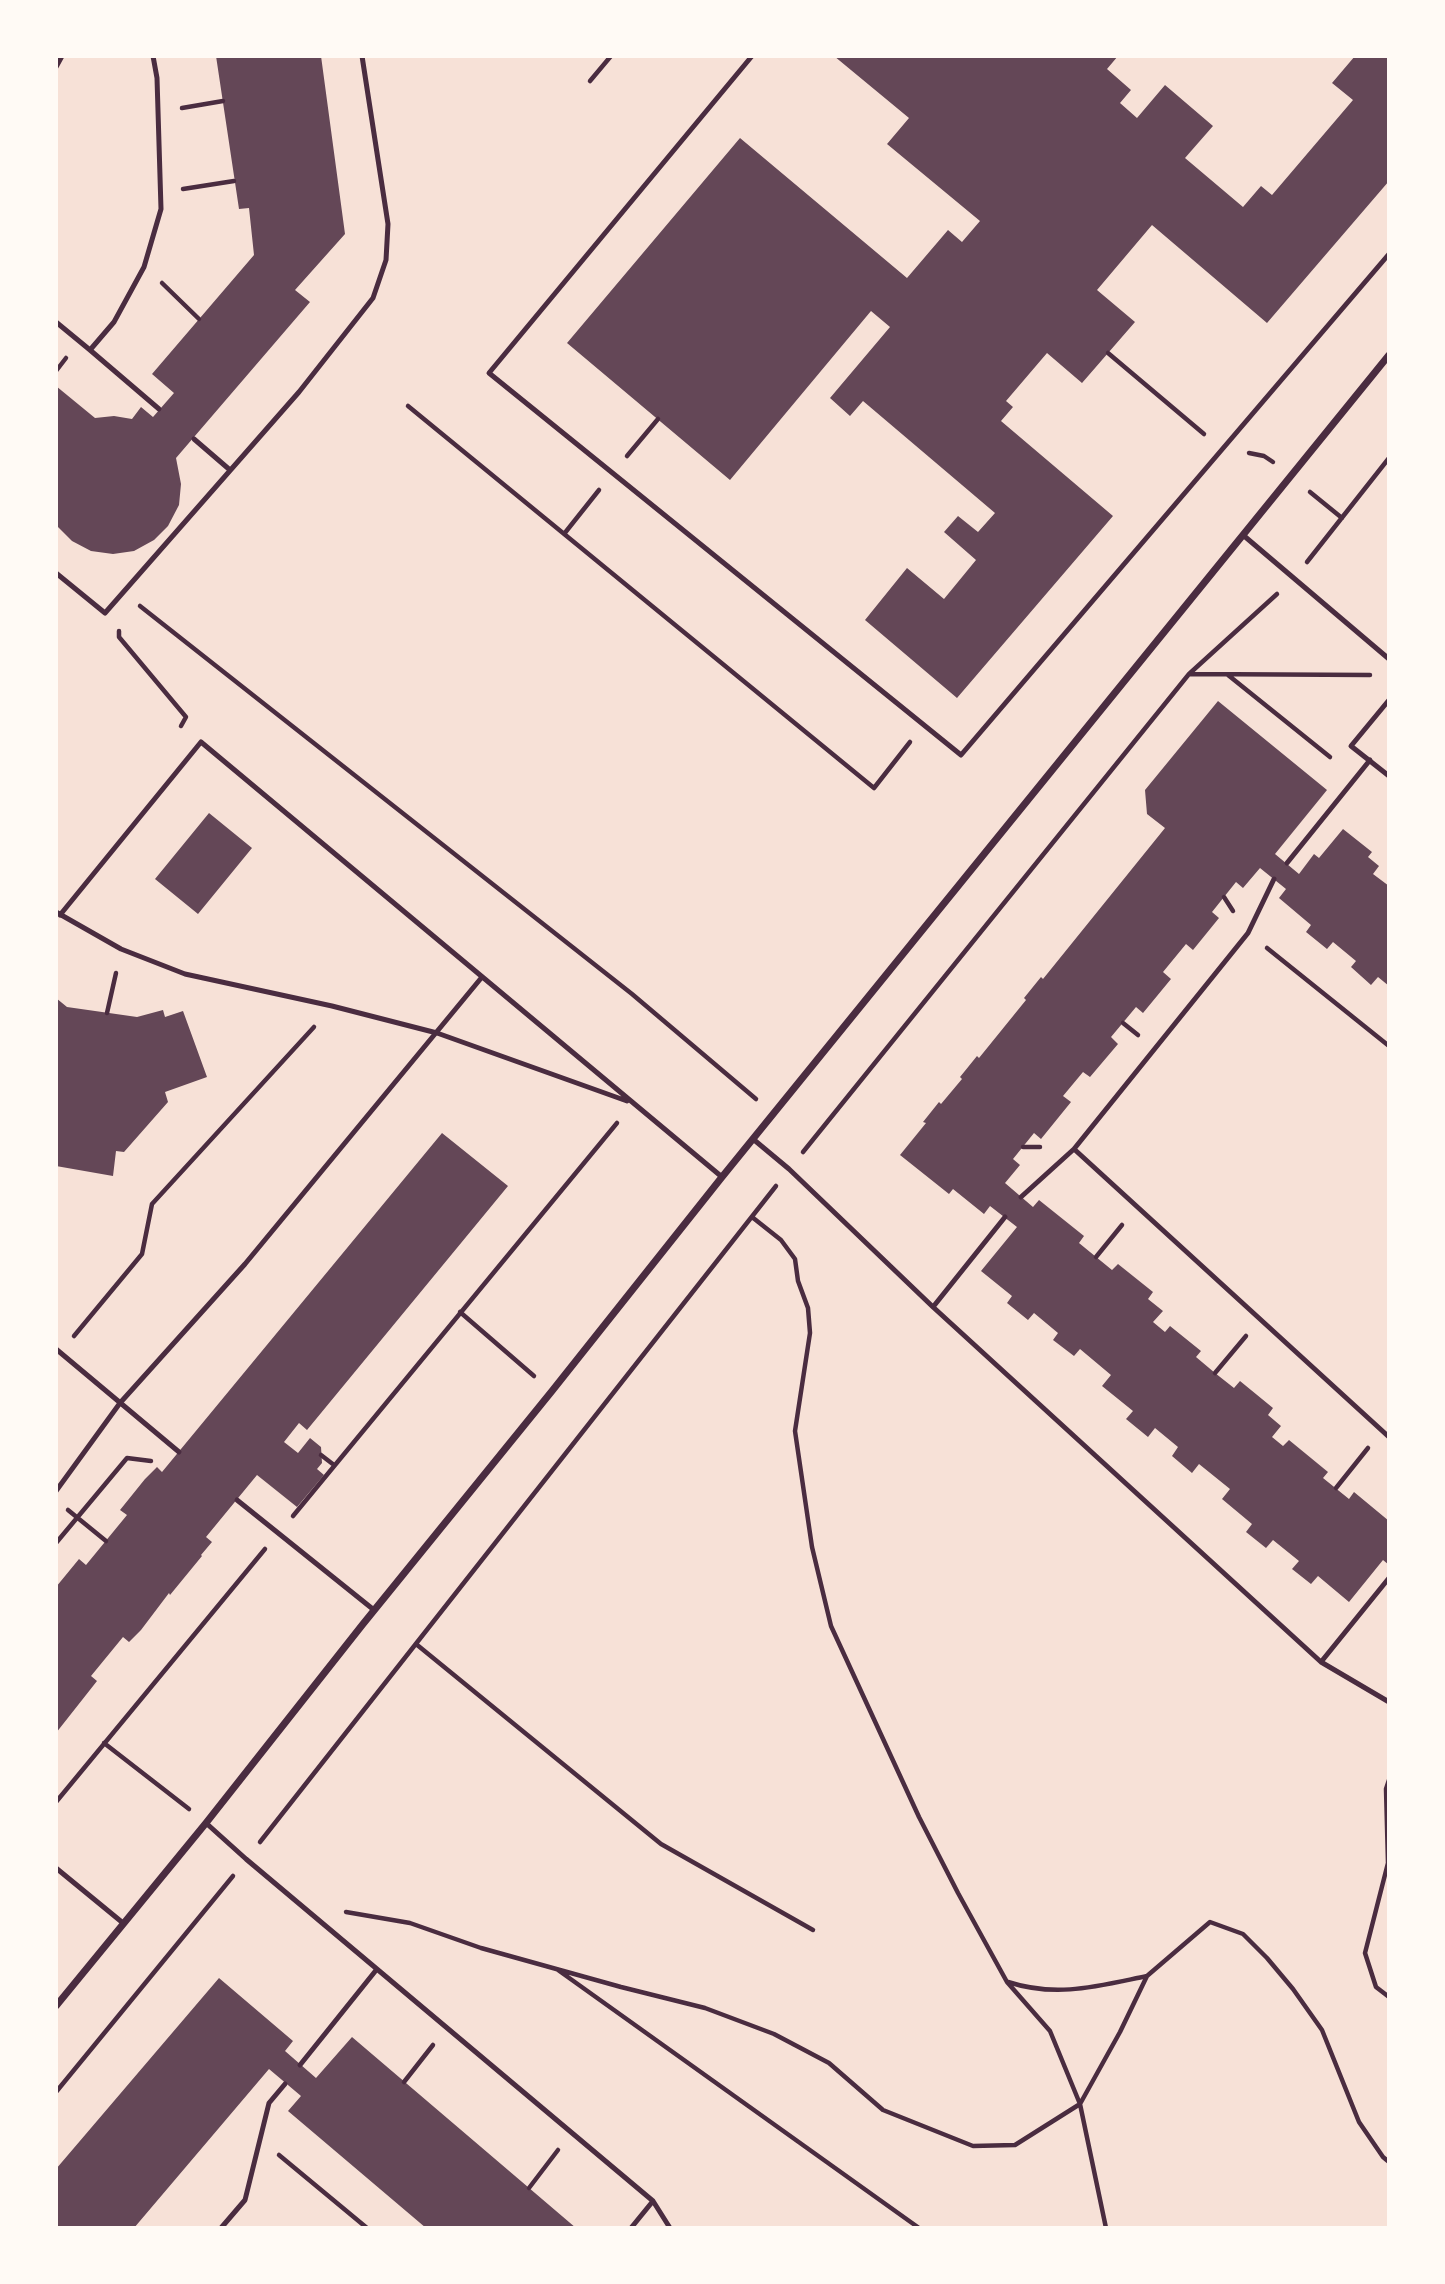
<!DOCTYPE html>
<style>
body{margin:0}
#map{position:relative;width:1445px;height:2284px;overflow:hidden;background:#f7e1d7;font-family:Barlow,sans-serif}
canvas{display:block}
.frame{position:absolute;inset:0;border:58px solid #fffaf5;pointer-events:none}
</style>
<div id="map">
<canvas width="1445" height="2284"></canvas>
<div class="frame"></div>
</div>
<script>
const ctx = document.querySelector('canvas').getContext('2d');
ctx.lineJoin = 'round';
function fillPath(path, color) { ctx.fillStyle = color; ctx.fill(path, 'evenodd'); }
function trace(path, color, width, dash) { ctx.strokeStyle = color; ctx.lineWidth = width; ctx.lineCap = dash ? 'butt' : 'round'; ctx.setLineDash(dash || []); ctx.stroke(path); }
fillPath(new Path2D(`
 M 216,56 L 321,56 L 345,234 L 295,290 L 310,302 L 176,458 L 181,484 L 179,505 L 168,526 L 154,540 L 134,551 L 113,554 L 91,551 L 72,541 L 56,525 L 56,386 L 95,418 L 114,416 L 132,419 L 141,407 L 153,417 L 174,393 L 152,374 L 254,255 L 249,208 L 239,209 Z
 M 834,56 L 1118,56 L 1107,69 L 1131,90 L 1120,103 L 1137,118 L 1165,85 L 1213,126 L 1185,158 L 1243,207 L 1261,186 L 1272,195 L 1353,100 L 1332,83 L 1355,56 L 1389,56 L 1389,181 L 1267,323 L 1152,225 L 1097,290 L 1135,322 L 1082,383 L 1047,353 L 1006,401 L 1013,407 L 1001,421 L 1113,516 L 957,698 L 865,620 L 907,568 L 944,599 L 976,560 L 944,532 L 958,516 L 978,532 L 995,513 L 863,401 L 850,416 L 830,398 L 890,327 L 871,311 L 730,480 L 567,343 L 740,138 L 907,278 L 948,230 L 962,242 L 980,221 L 887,144 L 909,118 Z
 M 1218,701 L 1327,790 L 1275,854 L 1299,874 L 1314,854 L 1319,858 L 1343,829 L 1372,852 L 1368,857 L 1379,866 L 1373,874 L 1389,886 L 1389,986 L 1378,977 L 1371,985 L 1351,967 L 1356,961 L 1333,942 L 1327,949 L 1306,932 L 1311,925 L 1279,898 L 1286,889 L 1260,868 L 1243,888 L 1236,882 L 1212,912 L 1219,918 L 1193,950 L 1186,944 L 1163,972 L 1171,979 L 1143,1013 L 1136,1007 L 1111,1037 L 1118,1044 L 1090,1077 L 1083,1072 L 1063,1096 L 1071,1102 L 1041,1139 L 1034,1133 L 1013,1159 L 1020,1165 L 1005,1183 L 1033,1207 L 1039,1200 L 1084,1236 L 1079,1243 L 1112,1270 L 1118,1264 L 1153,1292 L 1148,1299 L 1163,1311 L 1153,1322 L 1165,1332 L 1170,1326 L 1201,1351 L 1196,1357 L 1215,1373 L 1234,1388 L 1240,1381 L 1273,1408 L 1268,1415 L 1281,1426 L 1272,1437 L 1283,1446 L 1289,1440 L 1328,1472 L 1323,1478 L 1349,1499 L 1354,1492 L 1389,1521 L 1389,1565 L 1383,1560 L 1349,1602 L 1318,1576 L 1311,1584 L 1292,1569 L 1299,1561 L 1273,1540 L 1266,1548 L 1246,1532 L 1252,1524 L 1222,1499 L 1230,1489 L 1199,1464 L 1192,1473 L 1172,1456 L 1178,1447 L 1155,1428 L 1148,1437 L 1126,1419 L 1133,1411 L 1102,1386 L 1111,1375 L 1080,1349 L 1074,1356 L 1053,1340 L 1058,1333 L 1034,1313 L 1028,1320 L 1007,1303 L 1012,1296 L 981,1271 L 1017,1227 L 990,1206 L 984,1214 L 953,1189 L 949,1194 L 900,1155 L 926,1123 L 923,1122 L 939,1102 L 941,1104 L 962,1079 L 960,1077 L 977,1056 L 979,1058 L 1026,1000 L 1024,998 L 1041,977 L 1043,979 L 1165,828 L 1147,814 L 1145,790 Z
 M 209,813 L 252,848 L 198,914 L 155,879 Z
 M 56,998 L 67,1007 L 137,1017 L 163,1010 L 165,1017 L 183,1011 L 207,1077 L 165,1092 L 168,1102 L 124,1152 L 116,1151 L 113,1176 L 56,1166 Z
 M 442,1133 L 508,1186 L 307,1430 L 299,1423 L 284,1442 L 298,1453 L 310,1438 L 321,1447 L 322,1463 L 317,1469 L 324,1475 L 297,1507 L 257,1475 L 206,1537 L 212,1542 L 201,1555 L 202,1556 L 170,1595 L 169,1593 L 141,1630 L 129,1642 L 123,1637 L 91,1676 L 97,1681 L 56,1733 L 56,1587 L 79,1559 L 86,1565 L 127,1515 L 120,1510 L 145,1479 L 157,1467 L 162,1472 Z
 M 219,1978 L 293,2041 L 285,2051 L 316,2078 L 352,2037 L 576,2228 L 426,2228 L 288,2111 L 301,2096 L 269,2069 L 134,2228 L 56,2228 L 56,2169 Z`), '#644757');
trace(new Path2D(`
 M 590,81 L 611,56
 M 182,108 L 223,101
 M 183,189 L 234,181
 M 162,283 L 199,319
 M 1108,353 L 1204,434
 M 56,371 L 66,358
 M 408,406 L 874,788 L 910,742
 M 1249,453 L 1264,456 L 1273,462
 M 627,456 L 658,419
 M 1310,492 L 1342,518
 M 564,534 L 599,490
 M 1307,562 L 1389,458
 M 140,606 L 632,994 L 756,1099
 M 119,631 L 119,637 L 186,717 L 181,726
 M 1190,674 L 1370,675
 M 1228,675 L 1330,757
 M 1224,897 L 1233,911
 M 1267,948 L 1389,1046
 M 107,1013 L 116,973
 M 1123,1023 L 1138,1035
 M 1023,1147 L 1040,1147
 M 803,1152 L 1189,674 L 1277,594
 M 752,1217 L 781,1240 L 795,1259 L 798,1281 L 808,1308 L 810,1333 L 795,1431 L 812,1547 L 831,1626 L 919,1817 L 958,1893 L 1007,1982 L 1050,2031 L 1080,2104 L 1106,2228
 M 1096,1257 L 1122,1225
 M 460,1312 L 534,1376
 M 74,1336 L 142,1254 L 152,1204 L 314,1027
 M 1215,1373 L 1246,1336
 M 321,1455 L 334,1465
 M 1336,1488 L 1368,1448
 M 68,1510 L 106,1541
 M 293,1516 L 617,1123
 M 56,1543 L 127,1458 L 151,1461
 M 416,1644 L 661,1844 L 813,1930
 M 104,1743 L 189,1809
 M 1389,1780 L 1386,1789 L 1388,1863 L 1365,1953 L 1376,1987 L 1389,1997
 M 56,1802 L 265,1549
 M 260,1842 L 776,1186
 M 346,1912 L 410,1923 L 481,1948 L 621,1987 L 705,2008 L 774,2034 L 829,2063 L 883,2110 L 973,2146 L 1015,2145 L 1080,2104 L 1120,2032 L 1147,1976 L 1210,1922 L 1243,1934 L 1267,1958 L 1293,1989 L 1322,2030 L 1359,2122 L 1383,2157 L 1389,2162
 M 558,1970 L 919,2228
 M 1008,1982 C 1057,1998 1098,1986 1147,1976
 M 404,2082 L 433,2045
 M 56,2092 L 233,1876
 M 279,2155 L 367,2228
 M 529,2188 L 558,2150`), '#4a2c40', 4.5);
trace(new Path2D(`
 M 752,56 L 489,373 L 961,755 L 1389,254
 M 56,67 L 62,56
 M 56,322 L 90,350 L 114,322 L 144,267 L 161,209 L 157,78 L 153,56
 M 90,350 L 159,409
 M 194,439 L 230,470
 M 1243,535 L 1389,659
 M 56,573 L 105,613 L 299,392 L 373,298 L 386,260 L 388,224 L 362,56
 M 1389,700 L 1351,746 L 1389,776
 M 1287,863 L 1370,760
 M 1274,879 L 1248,933 L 1074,1149 L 1389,1437
 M 56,912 L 121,949 L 185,974 L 332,1006 L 437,1033 L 627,1101
 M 60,915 L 201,742 L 722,1177
 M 753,1139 L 789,1169 L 933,1307 L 1321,1662 L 1389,1702
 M 1021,1197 L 1074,1149
 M 933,1307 L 1005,1217
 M 56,1349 L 179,1452
 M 56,1491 L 120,1403 L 245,1264 L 482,977
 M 237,1500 L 374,1610
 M 1321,1662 L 1389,1578
 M 206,1823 L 246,1859 L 653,2201 L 670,2228
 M 56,1868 L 123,1923
 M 300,2065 L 377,1969
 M 221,2228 L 245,2200 L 269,2103 L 285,2084
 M 631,2228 L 653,2201`), '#4a2c40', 5);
trace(new Path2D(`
 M 56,2006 L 206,1823 L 363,1624 L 552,1391 L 722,1177 L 1389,355`), '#4a2c40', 7);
</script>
